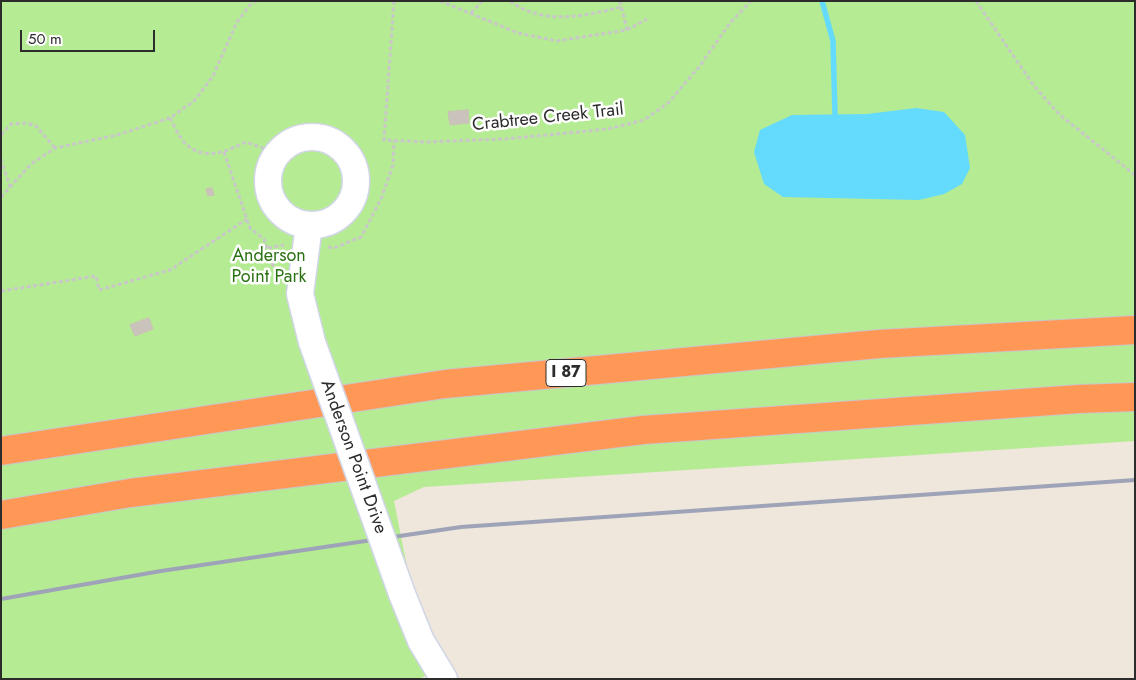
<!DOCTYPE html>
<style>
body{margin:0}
#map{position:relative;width:1136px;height:680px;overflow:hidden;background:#efe6dc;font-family:Jost,sans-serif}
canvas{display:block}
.frame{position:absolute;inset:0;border:2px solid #2c2c2c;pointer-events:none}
.scale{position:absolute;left:20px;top:30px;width:135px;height:22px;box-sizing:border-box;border:2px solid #2c2c2c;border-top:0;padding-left:6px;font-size:15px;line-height:18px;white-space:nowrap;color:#2c2c2c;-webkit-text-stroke:4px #fff;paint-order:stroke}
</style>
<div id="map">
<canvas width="1136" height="680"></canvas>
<div class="frame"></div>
<div class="scale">50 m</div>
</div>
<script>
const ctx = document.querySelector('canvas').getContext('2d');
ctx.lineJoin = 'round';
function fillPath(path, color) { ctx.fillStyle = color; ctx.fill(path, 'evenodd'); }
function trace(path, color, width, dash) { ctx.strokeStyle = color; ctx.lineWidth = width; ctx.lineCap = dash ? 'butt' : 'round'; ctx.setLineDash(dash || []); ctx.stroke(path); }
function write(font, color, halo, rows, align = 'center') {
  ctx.font = font + ' Jost,sans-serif'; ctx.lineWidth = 5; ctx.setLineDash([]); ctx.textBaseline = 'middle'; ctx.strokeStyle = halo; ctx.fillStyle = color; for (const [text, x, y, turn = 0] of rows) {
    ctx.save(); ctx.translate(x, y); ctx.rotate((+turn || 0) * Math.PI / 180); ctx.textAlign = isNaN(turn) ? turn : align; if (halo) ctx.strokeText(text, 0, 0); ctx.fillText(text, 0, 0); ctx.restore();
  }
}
fillPath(new Path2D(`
 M 1,1 L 1135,1 L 1135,441 L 424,487 L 394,501 L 413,597 L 443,669 L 418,679 L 1,679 Z`), '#b5eb93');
fillPath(new Path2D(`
 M 916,108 L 944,112 L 965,135 L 970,168 L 962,184 L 944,194 L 919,200 L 783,197 L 764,184 L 754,152 L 760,130 L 792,115 L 867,114 Z`), '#64dbfc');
trace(new Path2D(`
 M 822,1 L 833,41 L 835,115`), '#64dbfc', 5.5);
const building = new Path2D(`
 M 468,110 L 469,123 L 450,125 L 448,112 Z
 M 212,188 L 214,195 L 208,196 L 206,189 Z
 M 149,318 L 153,329 L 135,336 L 130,325 Z`);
fillPath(building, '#cac3bc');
trace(building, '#cbc2b6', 1);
const minor = new Path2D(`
 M268 181a44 44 0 1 1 88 0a44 44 0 1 1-88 0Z
 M 309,225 L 300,294 L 312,342
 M 402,594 L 421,641 L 444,679`);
const highway = new Path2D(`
 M 1,451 L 445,384 L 879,344 L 1135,330
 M 1,515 L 130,493 L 643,430 L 1079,399 L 1135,397`);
trace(minor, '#d1d6e6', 29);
trace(highway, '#c8c8c8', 30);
trace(new Path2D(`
 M 394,1 L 384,140 L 426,142 L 505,139 L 608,129 L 644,120 L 668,103 L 699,67 L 730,23 L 751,1
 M 440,1 L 518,33 L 557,41 L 627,30 L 647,19
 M 510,1 C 544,26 584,16 621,7
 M 620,1 L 627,30
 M 976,1 L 1034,86 L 1060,115 L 1135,175
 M 471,13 L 482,1
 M 170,118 C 174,125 178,136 184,142 C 203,162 225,152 246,142 L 266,149 L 275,157
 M 1,135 L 11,124 L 27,123 L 36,126 L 55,148
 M 224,152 L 250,228 L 264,239 L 279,283
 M 1,159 L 10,187
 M 1,197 L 31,164 L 55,148 L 117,135 L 170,118 L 194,101 L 213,76 L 237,22 L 250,5 L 256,1
 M 328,247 L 334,248 L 361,237 L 381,199 L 393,165 L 394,141
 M 268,248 L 284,245
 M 1,291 L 96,276 L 99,290 L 170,270 L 247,219`), '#c8c8c8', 3, [4, 2.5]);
trace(minor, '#fff', 26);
trace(highway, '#ff9857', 28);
trace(new Path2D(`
 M 1,599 L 161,571 L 461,527 L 1135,480`), '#9ea3b8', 4);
const minorBridge = new Path2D(`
 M 312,342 L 402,594`);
trace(minorBridge, '#d1d6e6', 29, []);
trace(minorBridge, '#fff', 26);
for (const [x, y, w] of [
 [566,373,40]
]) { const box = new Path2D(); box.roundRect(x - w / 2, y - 13.5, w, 27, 4); ctx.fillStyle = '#fff'; ctx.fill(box); trace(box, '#2c2c2c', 1); }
write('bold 16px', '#2c2c2c', null, [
 ["I 87",566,373]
]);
write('18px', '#2c2c2c', '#fff', [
 ["Crabtree Creek Trail",548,118,-6],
 ["Anderson Point Drive",353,457,70]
]);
write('18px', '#2b7212', '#fff', [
 ["Anderson",269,257],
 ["Point Park",269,278]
]);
</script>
